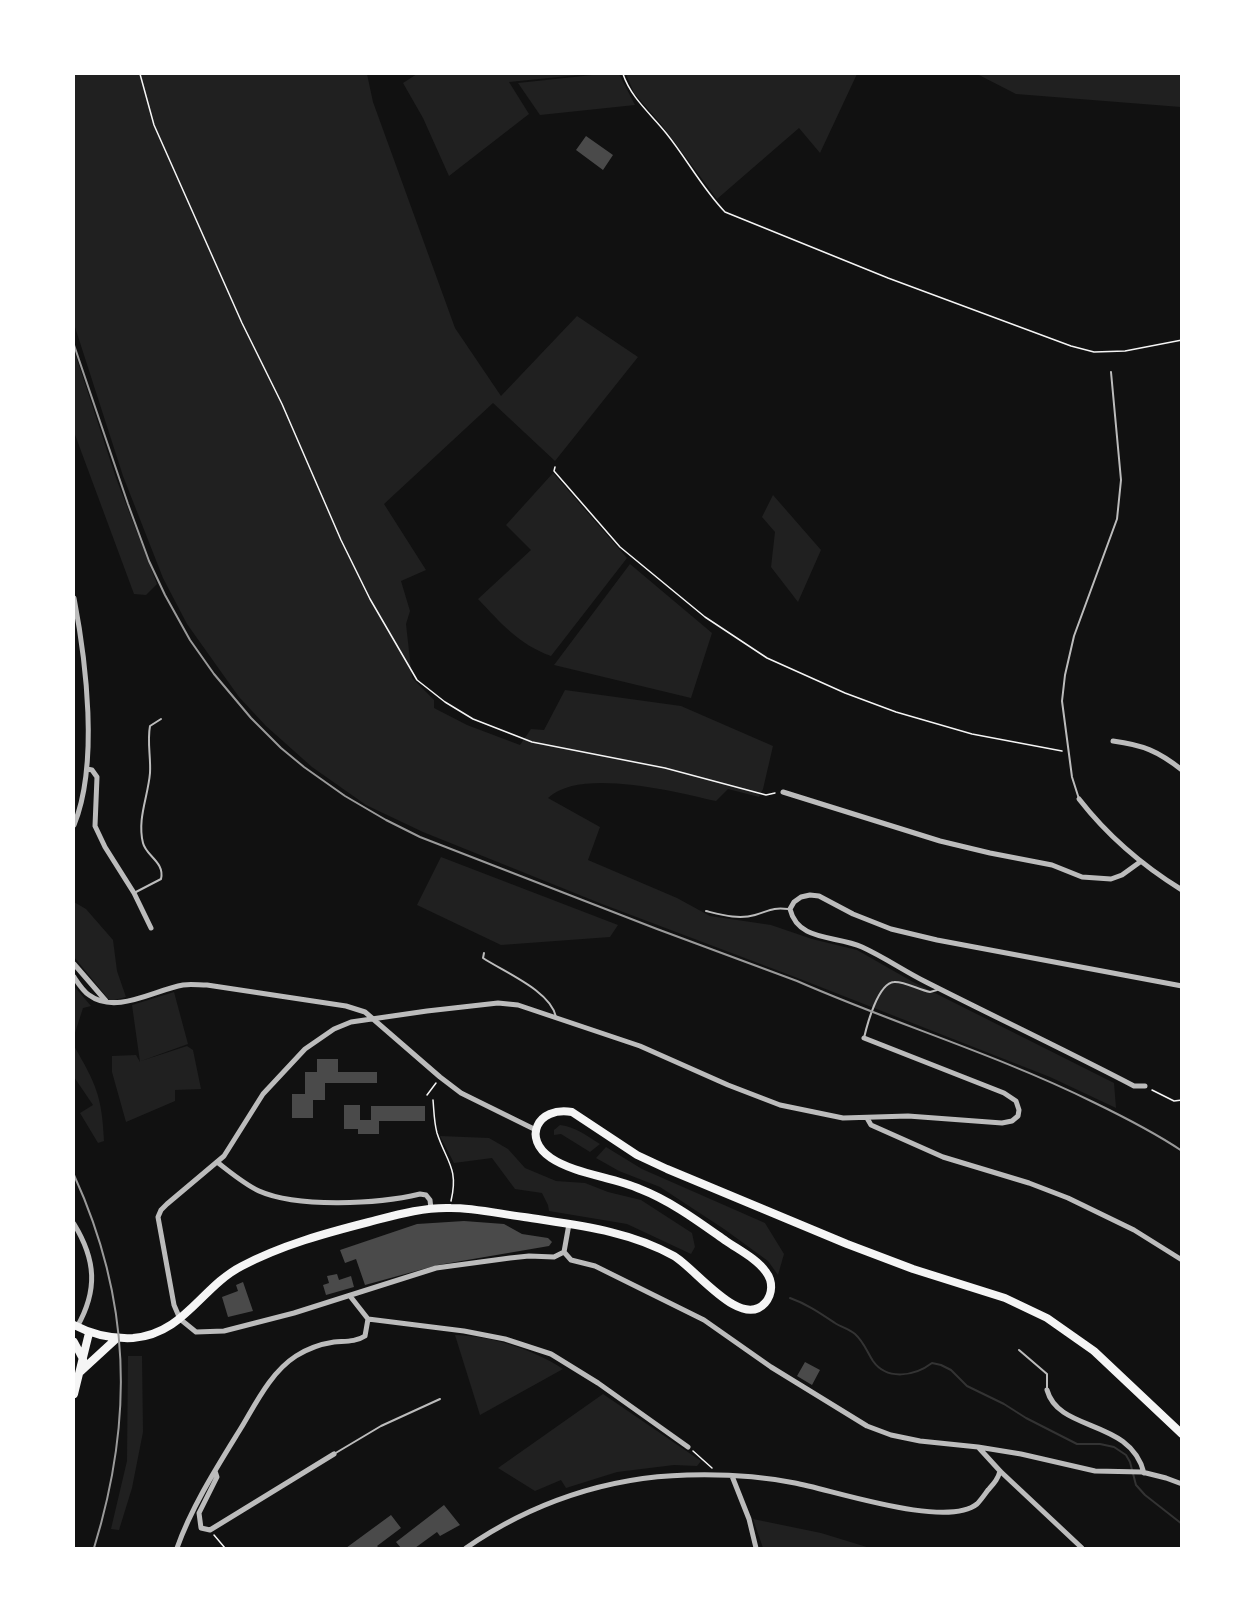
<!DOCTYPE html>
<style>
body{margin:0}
#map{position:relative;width:1255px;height:1622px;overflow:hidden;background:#111;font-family:Helvetica,sans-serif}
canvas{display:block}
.frame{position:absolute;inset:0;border:75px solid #fff;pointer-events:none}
</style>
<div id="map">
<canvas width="1255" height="1622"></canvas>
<div class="frame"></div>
</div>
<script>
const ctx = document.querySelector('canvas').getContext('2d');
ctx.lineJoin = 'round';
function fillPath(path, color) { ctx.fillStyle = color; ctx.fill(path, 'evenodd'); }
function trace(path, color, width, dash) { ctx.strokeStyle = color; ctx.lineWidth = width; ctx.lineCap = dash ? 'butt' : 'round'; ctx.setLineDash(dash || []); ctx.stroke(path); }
fillPath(new Path2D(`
 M 74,74 L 367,74 L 373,102 L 455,328 L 501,396 L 577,316 L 638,357 L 555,461 L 493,403 L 384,504 L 426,570 L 401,581 L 410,611 L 406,624 L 412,678 L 434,700 L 434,708 L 467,725 L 520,745 L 531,729 L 544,730 L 565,690 L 681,706 L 773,746 L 763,789 L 759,797 L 728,789 L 716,801 C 676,792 580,767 548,798 L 600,827 L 588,860 L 677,898 L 710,916 L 771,925 L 812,939 L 857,950 L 913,982 L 1114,1083 L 1116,1108 L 1050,1077 L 795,977 L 602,904 L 423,832 L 366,805 L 312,767 L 266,726 L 239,697 L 187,624 L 163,578 L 123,476 L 74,324 Z
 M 417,74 L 588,74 L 509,82 L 529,114 L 449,176 L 423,118 L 403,83 Z
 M 602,74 L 619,74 L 635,105 L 540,115 L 518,83 Z
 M 626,74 L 857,74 L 820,153 L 799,128 L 717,199 L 661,124 L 634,93 Z
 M 977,74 L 1181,74 L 1181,107 L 1016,94 Z
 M 74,350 L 116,478 L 157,584 L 146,595 L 134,594 L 74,432 Z
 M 553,473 L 627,558 L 551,656 C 518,644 501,623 478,599 L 531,550 L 506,525 Z
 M 773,495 L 821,550 L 798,602 L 771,567 L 775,532 L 762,517 Z
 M 630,564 L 712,633 L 691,698 L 554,665 Z
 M 441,857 L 618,925 L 610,937 L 501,945 L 417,905 Z
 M 74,902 L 86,909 L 113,940 L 117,971 L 126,997 L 110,1001 L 74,957 Z
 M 74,986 L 91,1006 L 83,1008 L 74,1036 Z
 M 174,992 L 188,1044 L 141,1061 L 187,1046 L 193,1050 L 201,1089 L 175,1090 L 175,1101 L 126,1122 L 112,1072 L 112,1056 L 136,1055 L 140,1062 L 132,1005 Z
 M 74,1046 C 96,1084 102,1096 104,1141 L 98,1143 L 80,1113 L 93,1105 L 74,1077 Z
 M 560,1125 C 576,1127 587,1136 600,1144 L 590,1152 L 561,1134 L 554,1135 L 554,1130 Z
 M 440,1136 L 489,1138 L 508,1149 L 525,1168 L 556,1181 L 585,1183 L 608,1192 L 641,1200 L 692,1233 L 695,1247 L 691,1254 L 627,1224 L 549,1211 L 548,1205 L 542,1193 L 515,1189 L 492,1158 L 454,1163 Z
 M 606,1147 L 642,1169 L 765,1223 L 784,1254 L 778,1275 L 768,1261 L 724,1229 L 660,1187 L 619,1171 L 596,1158 Z
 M 455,1335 C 491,1336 533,1349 563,1369 L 480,1415 Z
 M 128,1356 L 142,1356 L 143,1432 L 132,1488 L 119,1530 L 111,1529 L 127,1461 Z
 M 603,1394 L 701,1461 L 697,1466 L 674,1465 L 617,1472 L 566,1488 L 561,1480 L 535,1491 L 498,1468 Z
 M 753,1519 L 821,1533 L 870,1548 L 763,1548 Z`), '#202020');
trace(new Path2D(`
 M 790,1298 C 807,1304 820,1313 835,1323 C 841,1327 849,1329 855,1334 C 864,1342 867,1352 873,1361 C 887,1381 915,1376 932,1363 L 941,1365 L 951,1370 L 967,1386 L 1004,1404 L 1026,1418 L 1077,1444 L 1100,1444 L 1114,1447 L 1126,1455 L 1130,1462 L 1136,1485 L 1145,1495 L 1182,1524`), '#333', 2);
fillPath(new Path2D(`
 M 586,136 L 613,155 L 603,170 L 576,150 Z
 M 317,1059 L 338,1059 L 338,1072 L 377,1072 L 377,1083 L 325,1083 L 325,1100 L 313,1100 L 313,1118 L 292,1118 L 292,1094 L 305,1094 L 305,1072 L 317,1072 Z
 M 344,1105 L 360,1105 L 360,1120 L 371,1120 L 371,1106 L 425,1106 L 425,1121 L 379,1121 L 379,1134 L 358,1134 L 358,1129 L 344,1129 Z
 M 464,1221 L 504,1224 L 522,1234 L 548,1238 L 552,1242 L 549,1246 L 438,1265 L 365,1285 L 356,1259 L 345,1263 L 340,1250 L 417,1224 Z
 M 337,1274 L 339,1280 L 351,1276 L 354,1287 L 326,1295 L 323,1285 L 329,1283 L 327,1276 Z
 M 243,1282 L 253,1311 L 228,1317 L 222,1297 L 238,1291 L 236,1285 Z
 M 805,1362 L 820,1370 L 812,1385 L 797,1376 Z
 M 444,1505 L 460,1525 L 440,1536 L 437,1532 L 415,1548 L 401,1548 L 396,1542 Z
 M 391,1515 L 401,1528 L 377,1546 L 379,1548 L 346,1548 Z`), '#4a4a4a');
trace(new Path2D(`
 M 140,74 L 154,125 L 242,323 L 282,404 L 341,540 L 370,599 L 417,680 L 445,702 L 473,719 L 532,742 L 665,768 L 766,795 L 775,793
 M 623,74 C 631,98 651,114 666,133 C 687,159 702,188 725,212 L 888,278 L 1071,346 L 1094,352 L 1125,351 L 1182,340
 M 555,467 L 554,471 L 620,547 L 705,617 L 767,658 L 845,693 L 896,712 L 972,734 L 1062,751
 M 1152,1090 L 1174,1101 L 1182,1100
 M 427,1095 L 436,1083
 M 433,1100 C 434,1111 434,1122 437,1133 C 446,1161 459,1168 451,1201
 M 693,1451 L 712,1468
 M 214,1535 L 225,1548`), '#f5f5f5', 1.5);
trace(new Path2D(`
 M 1079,799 L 1072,777 L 1062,701 L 1065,675 L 1074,636 L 1117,519 L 1121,480 L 1111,372
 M 134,893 L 161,879 C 165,862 146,856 143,843 C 137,819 148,797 150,773 C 151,757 147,742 150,726 L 161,719
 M 706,911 C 722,915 739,920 755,915 C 769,911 772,907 788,909
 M 484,953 L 483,958 C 504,972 551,991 556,1017
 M 864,1038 C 867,1025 878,983 894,982 C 904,981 919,990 930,992 L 937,990
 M 1019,1350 L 1047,1374 L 1047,1390
 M 334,1454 L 381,1426 L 440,1399`), '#bcbcbc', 2);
trace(new Path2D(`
 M 74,598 C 86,661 99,764 74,825
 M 1113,741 C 1143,745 1158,751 1182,770
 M 87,769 L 92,770 L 97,777 L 95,826 L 105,847 L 134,893 L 151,928
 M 783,792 L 940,841 L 990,853 L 1052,865 L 1082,877 L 1111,879 L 1122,875 L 1140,862
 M 1079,799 C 1107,835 1143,866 1182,890
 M 74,964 L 106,1001
 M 74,977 C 78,983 83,991 89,995 C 116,1015 154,990 183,985 C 190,984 199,985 207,985 L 346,1006 L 365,1012 L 440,1077 L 461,1093 L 536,1130
 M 1145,1086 L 1134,1086 C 1065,1050 995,1017 926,982 C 904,971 884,957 862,947 C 836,935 798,942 790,909 L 794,902 L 801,897 L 810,895 L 819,896 L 853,914 L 891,929 L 937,940 L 1182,986
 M 867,1118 L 871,1125 L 943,1157 L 1029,1183 L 1068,1198 L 1134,1230 L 1182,1260
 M 217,1162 C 230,1172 244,1184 259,1191 C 297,1208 379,1204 420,1194 L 426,1195 L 430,1200 L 431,1209
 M 74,1224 C 96,1260 98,1290 77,1327
 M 569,1224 L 564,1252 L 571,1260 L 595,1266 L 704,1320 L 771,1367 L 867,1426 L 891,1435 L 920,1441 L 978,1447 L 1021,1454 L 1095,1471 L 1142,1472 L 1166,1478 L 1182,1484
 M 564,1252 L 554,1257 L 529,1256 L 510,1258 L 436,1268 L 294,1313 L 224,1331 L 196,1332 L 180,1319 L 174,1305 L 158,1217 L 161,1210 L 167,1204 L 224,1156 L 263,1094 L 305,1049 L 334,1029 L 351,1022 L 427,1011 L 498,1003 L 518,1005 L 640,1046 L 728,1085 L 780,1105 L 843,1118 L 908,1116 L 1002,1123 L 1012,1121 L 1018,1116 L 1019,1110 L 1016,1101 L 1004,1093 L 864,1038
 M 350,1296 L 368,1319 L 464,1331 L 505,1339 L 551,1354 L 598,1383 L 688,1447
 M 1047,1390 C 1059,1433 1130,1418 1144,1473
 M 979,1448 L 1000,1471 L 1082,1548
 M 215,1471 L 217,1477 L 199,1513 L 201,1528 L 210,1530 L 334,1454
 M 732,1476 L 749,1519 L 756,1548
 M 177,1548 C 192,1506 217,1467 241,1428 C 256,1403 271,1372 296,1356 C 307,1349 321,1344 334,1342 C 345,1341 356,1342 365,1336 L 368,1319
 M 466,1548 C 531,1503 607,1477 687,1475 C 722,1474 760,1476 795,1483 C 833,1490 946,1529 977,1504 C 981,1500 985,1494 988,1490 C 994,1483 998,1479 1000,1471`), '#bcbcbc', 5);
trace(new Path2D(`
 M 74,1325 C 93,1335 111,1339 133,1338 C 184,1334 201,1287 242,1266 C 282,1245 326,1233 369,1222 C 396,1215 423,1207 451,1208 C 475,1208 500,1214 524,1217 C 575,1225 628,1230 674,1256 C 696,1269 741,1330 765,1303 C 773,1294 773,1281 766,1272 C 757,1259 739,1250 726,1241 C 699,1222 671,1201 640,1189 C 613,1177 575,1174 551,1158 C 522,1139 537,1106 572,1112 L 637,1155 L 667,1169 L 847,1244 L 913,1269 L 1005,1298 L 1047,1318 L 1094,1351 L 1182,1434
 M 74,1342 L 83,1359
 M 80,1372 L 117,1338
 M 74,1394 L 89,1333`), '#f5f5f5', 8);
trace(new Path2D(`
 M 74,345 L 128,504 L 149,561 L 165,595 L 190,640 L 214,674 L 251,718 L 281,748 L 304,767 L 345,796 L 386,820 L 420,837 L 657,929 L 797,981 C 895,1024 998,1055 1093,1102 C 1124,1117 1154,1132 1182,1151
 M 74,1175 C 131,1300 134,1418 94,1548`), '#9a9a9a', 2);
</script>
